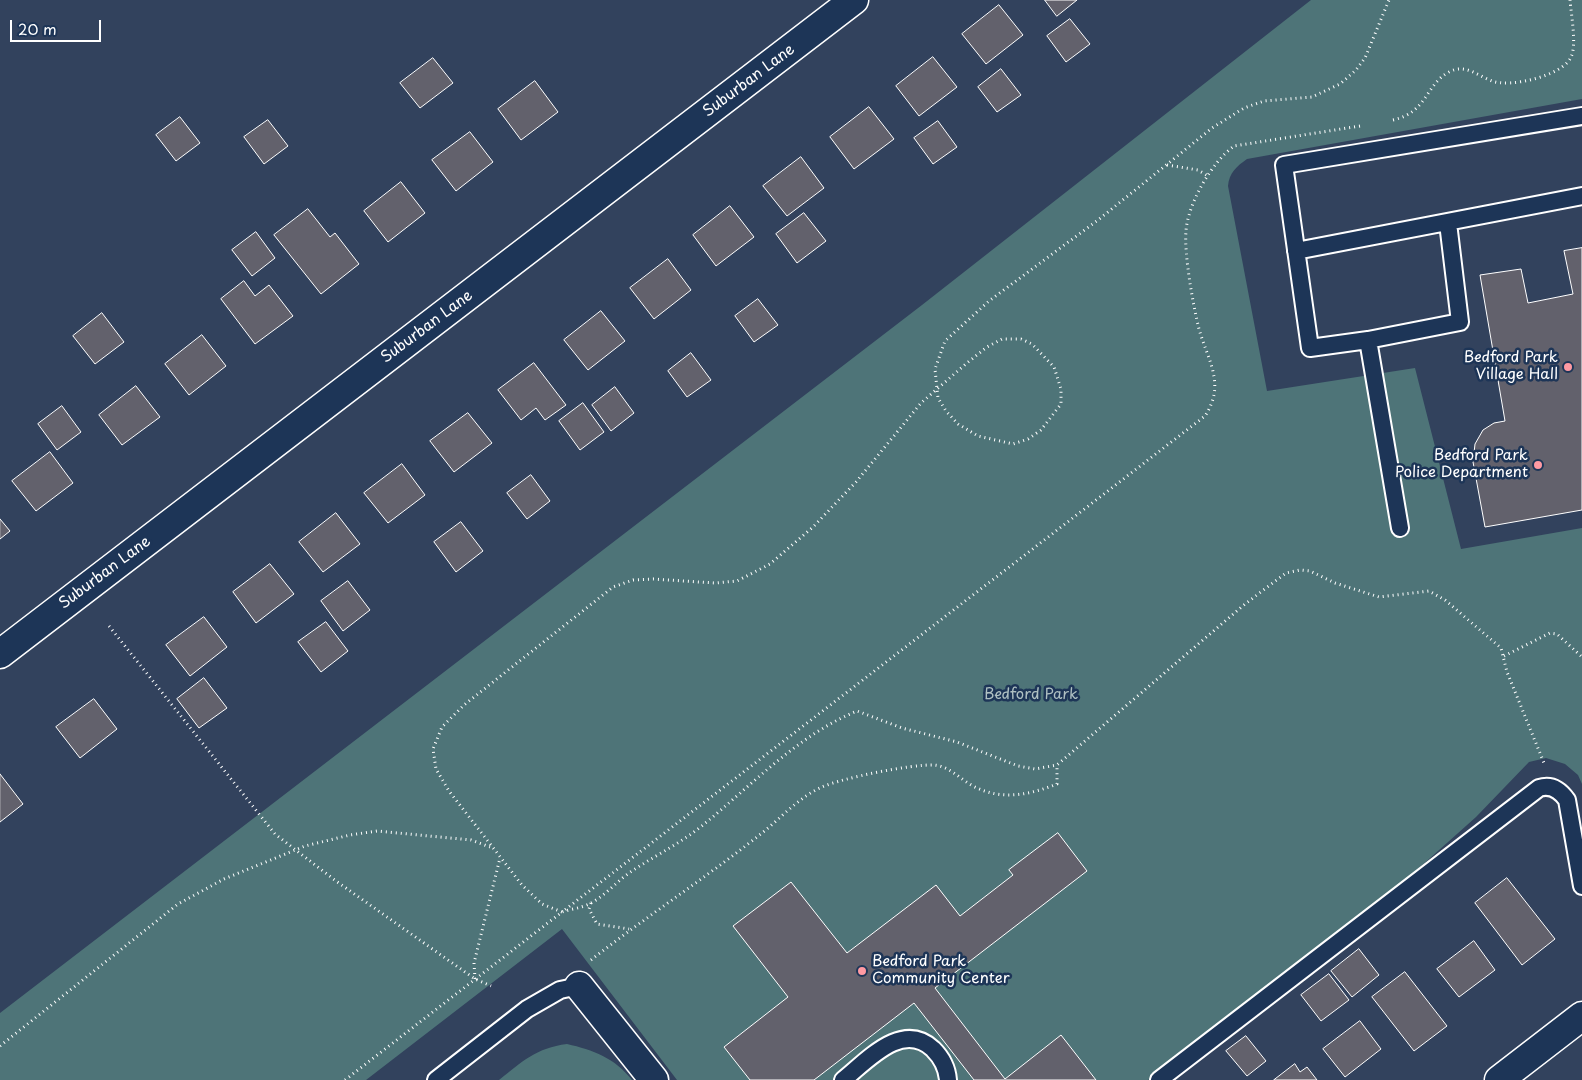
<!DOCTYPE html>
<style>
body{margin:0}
#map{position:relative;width:1582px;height:1080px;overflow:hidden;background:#32425d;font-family:"Playpen Sans",sans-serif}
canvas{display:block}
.scale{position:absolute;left:10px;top:20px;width:91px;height:22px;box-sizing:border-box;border:2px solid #fff;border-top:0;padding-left:6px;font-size:15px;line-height:18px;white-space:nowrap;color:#fff;-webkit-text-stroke:4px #1d3557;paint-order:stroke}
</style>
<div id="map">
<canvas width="1582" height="1080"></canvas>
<div class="scale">20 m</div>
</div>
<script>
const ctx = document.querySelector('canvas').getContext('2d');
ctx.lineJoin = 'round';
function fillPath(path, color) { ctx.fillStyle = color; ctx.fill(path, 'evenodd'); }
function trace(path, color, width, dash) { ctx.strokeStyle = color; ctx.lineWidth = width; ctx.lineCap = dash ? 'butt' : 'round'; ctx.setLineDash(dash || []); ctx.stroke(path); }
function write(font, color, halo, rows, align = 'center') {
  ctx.font = font + ' "Playpen Sans",sans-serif'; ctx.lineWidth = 5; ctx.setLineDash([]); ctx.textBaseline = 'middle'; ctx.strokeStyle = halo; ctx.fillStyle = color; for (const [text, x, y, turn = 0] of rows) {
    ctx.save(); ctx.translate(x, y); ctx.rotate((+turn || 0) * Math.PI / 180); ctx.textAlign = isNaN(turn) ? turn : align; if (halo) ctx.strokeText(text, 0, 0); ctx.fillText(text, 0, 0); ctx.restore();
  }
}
fillPath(new Path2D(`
 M 1311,0 L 1582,0 L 1582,99 L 1247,159 C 1237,166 1229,173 1228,186 L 1267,391 L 1415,368 L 1461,549 L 1582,528 L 1582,784 L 1578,775 L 1565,764 L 1546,758 L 1529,762 L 1476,817 L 1391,893 L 1148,1080 L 677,1080 L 562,929 L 366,1080 L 0,1080 L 0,1013 L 922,305 Z
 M 567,1044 C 593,1050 615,1058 632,1080 L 499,1080 C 523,1061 536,1048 567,1044 Z`), '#4e7478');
const building = new Path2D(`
 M 1045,0 L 1077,0 L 1057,16 Z
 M 999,5 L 1023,35 L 986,64 L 962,34 Z
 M 1070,19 L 1090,44 L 1066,62 L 1047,36 Z
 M 933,57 L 957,87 L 919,116 L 896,86 Z
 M 433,58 L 453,83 L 420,108 L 400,83 Z
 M 1001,69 L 1021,95 L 997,112 L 978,87 Z
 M 535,81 L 558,112 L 521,140 L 498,109 Z
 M 869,107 L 894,139 L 854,169 L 830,137 Z
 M 180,117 L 200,143 L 176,161 L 156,135 Z
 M 268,120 L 288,146 L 264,164 L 244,137 Z
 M 938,121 L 957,147 L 933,164 L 914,138 Z
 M 470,132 L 493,162 L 456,191 L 432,160 Z
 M 801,157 L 824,188 L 787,216 L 763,186 Z
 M 401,182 L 425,213 L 388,242 L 364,211 Z
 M 730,206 L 754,237 L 716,266 L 693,235 Z
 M 308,209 L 330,237 L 335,233 L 359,264 L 321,294 L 274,235 Z
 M 804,213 L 826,241 L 797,263 L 776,234 Z
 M 256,232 L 275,258 L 252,276 L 232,250 Z
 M 1582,248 L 1582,510 L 1485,527 L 1473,462 L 1475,444 L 1483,430 L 1494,423 L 1505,421 L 1480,275 L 1521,269 L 1528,303 L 1573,294 L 1564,251 Z
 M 668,259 L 691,290 L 654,319 L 630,288 Z
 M 244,281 L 255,296 L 269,285 L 293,316 L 255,344 L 221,299 Z
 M 758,299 L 778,325 L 754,342 L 735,316 Z
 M 601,311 L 625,341 L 588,370 L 564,340 Z
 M 102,313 L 124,342 L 95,364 L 73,336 Z
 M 202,335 L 226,366 L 189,395 L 165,364 Z
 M 691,353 L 711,380 L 687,397 L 668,371 Z
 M 534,363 L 566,405 L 545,420 L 536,408 L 521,420 L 498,390 Z
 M 136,386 L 160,417 L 122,445 L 99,415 Z
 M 615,387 L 634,413 L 611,431 L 592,405 Z
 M 583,403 L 604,432 L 580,450 L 559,421 Z
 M 62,406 L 81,432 L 57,450 L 38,424 Z
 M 468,413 L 492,443 L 454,472 L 430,441 Z
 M 50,452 L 73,483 L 36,511 L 12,481 Z
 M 402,464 L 425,495 L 388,523 L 364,493 Z
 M 531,475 L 550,501 L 527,519 L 507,493 Z
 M 336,513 L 360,544 L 323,572 L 299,542 Z
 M 0,519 L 10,531 L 0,539 Z
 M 461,522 L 483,551 L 456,572 L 434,542 Z
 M 270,564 L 294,594 L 256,623 L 233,592 Z
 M 348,581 L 370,610 L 343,631 L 321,601 Z
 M 204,617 L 227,647 L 190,676 L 166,645 Z
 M 326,622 L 348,651 L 321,672 L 298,642 Z
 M 204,678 L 227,708 L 199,728 L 177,699 Z
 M 94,699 L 117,729 L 80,758 L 56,727 Z
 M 0,774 L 23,804 L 0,822 Z
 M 1058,833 L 1087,871 L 935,988 L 1005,1079 L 1061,1035 L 1096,1080 L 974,1080 L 914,1003 L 814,1080 L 750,1080 L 724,1047 L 788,997 L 733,926 L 791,882 L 847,953 L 936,885 L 960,916 L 1013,875 L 1009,870 Z
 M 1507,878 L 1555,939 L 1522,965 L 1475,903 Z
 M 1474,941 L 1495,970 L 1459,997 L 1437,969 Z
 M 1359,949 L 1379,975 L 1352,997 L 1331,971 Z
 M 1405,972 L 1447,1026 L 1414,1051 L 1372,997 Z
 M 1329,974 L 1349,1000 L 1321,1021 L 1301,995 Z
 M 1360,1021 L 1381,1049 L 1345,1077 L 1323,1049 Z
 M 1246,1036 L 1266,1061 L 1247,1076 L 1226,1051 Z
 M 1295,1064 L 1300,1072 L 1307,1067 L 1317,1080 L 1274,1080 Z`);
fillPath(building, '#62616c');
trace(building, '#fff', 1);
const service = new Path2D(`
 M 1296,251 L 1582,196
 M 1368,340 L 1460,322 L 1448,223
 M 1400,528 L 1368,340 L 1310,348 L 1284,165 L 1582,116
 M 436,1080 L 527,1009 L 560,990 L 579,986
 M 843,1080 C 867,1061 902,1020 933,1049 C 942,1058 947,1067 948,1080
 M 1159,1080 L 1539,788 C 1551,784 1560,790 1567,800 L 1582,886`);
const minor = new Path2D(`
 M 0,654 L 854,0
 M 579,986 L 654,1080
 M 1499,1080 L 1582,1016`);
trace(service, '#fff', 20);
trace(minor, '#fff', 31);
trace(new Path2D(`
 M 1393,120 C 1428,112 1425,85 1449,72 C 1465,63 1478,76 1492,81 C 1509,88 1563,76 1571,57 C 1577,45 1571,14 1570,0
 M 1360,126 L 1234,146 C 1212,162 1188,203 1186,231 C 1184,254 1193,305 1199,329 C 1208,361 1226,384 1205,416 L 562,912 L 542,904 L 522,885 L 449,791 L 436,769 L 433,749 L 442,727 L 464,705 L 613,587 L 633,580 L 653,579 L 715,583 L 737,581 L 770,564 L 813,527 L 856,482 L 921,403 L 937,389 L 967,363 L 987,347 L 1002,339 L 1021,339 L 1032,344 L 1054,367 L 1061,389 L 1061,404 L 1041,430 L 1028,439 L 1013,444 L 978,436 L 958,424 L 946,411 L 938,398 L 937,389 L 935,369 L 945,341 L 989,301 L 1098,220 L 1212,128 L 1244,108 L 1264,101 L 1312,97 L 1340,84 L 1356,70 L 1365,58 L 1389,0
 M 1167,165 L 1198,170 L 1208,176
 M 109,626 L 275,834 L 336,881 L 475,979 L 491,986
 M 1504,656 L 1550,633 L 1557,634 L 1582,657
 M 591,903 L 589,909 L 597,924 L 629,929
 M 591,960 C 647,916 707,877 762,833 C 781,818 799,797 822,787 C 842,778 912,764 934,765 C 949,766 960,779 973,786 C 1001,801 1029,795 1057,784 L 1057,765
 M 475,979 L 474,963 L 500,858
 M 0,1046 L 178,904 L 224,879 L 305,846 L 350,835 L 377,831 L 471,840 L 490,847
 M 345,1080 L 562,912 C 571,909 582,908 591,903 C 606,895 618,880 632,871 C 656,855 681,843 703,825 C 752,785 798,735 857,711 L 902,728 L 957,742 L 1018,766 L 1035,769 L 1057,765 L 1245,604 L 1286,573 L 1300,570 L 1310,571 L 1335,583 L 1379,597 L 1429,591 L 1445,600 L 1501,648 L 1507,672 L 1544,763`), '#fff', 3, [1, 4]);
trace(service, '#1d3557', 16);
trace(minor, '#1d3557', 28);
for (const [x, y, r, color] of [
 [1568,367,5,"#ff9aa2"],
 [1538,465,5,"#ff9aa2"],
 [862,971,5,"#ff9aa2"]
]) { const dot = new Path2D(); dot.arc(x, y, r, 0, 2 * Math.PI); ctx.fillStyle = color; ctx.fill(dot); trace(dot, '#1d3557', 2); }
write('15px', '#fff', '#1d3557', [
 ["Suburban Lane",749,81,-37],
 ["Suburban Lane",427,327,-37],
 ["Suburban Lane",105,573,-37]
]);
write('15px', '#fff', '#1d3557', [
 ["Bedford Park",1558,358],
 ["Village Hall",1558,375],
 ["Bedford Park",1528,456],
 ["Police Department",1528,473],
 ["Bedford Park",872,962,"left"],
 ["Community Center",872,979,"left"]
], 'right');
write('15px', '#afc0c2', '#1d3557', [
 ["Bedford Park",1031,695]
]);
</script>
